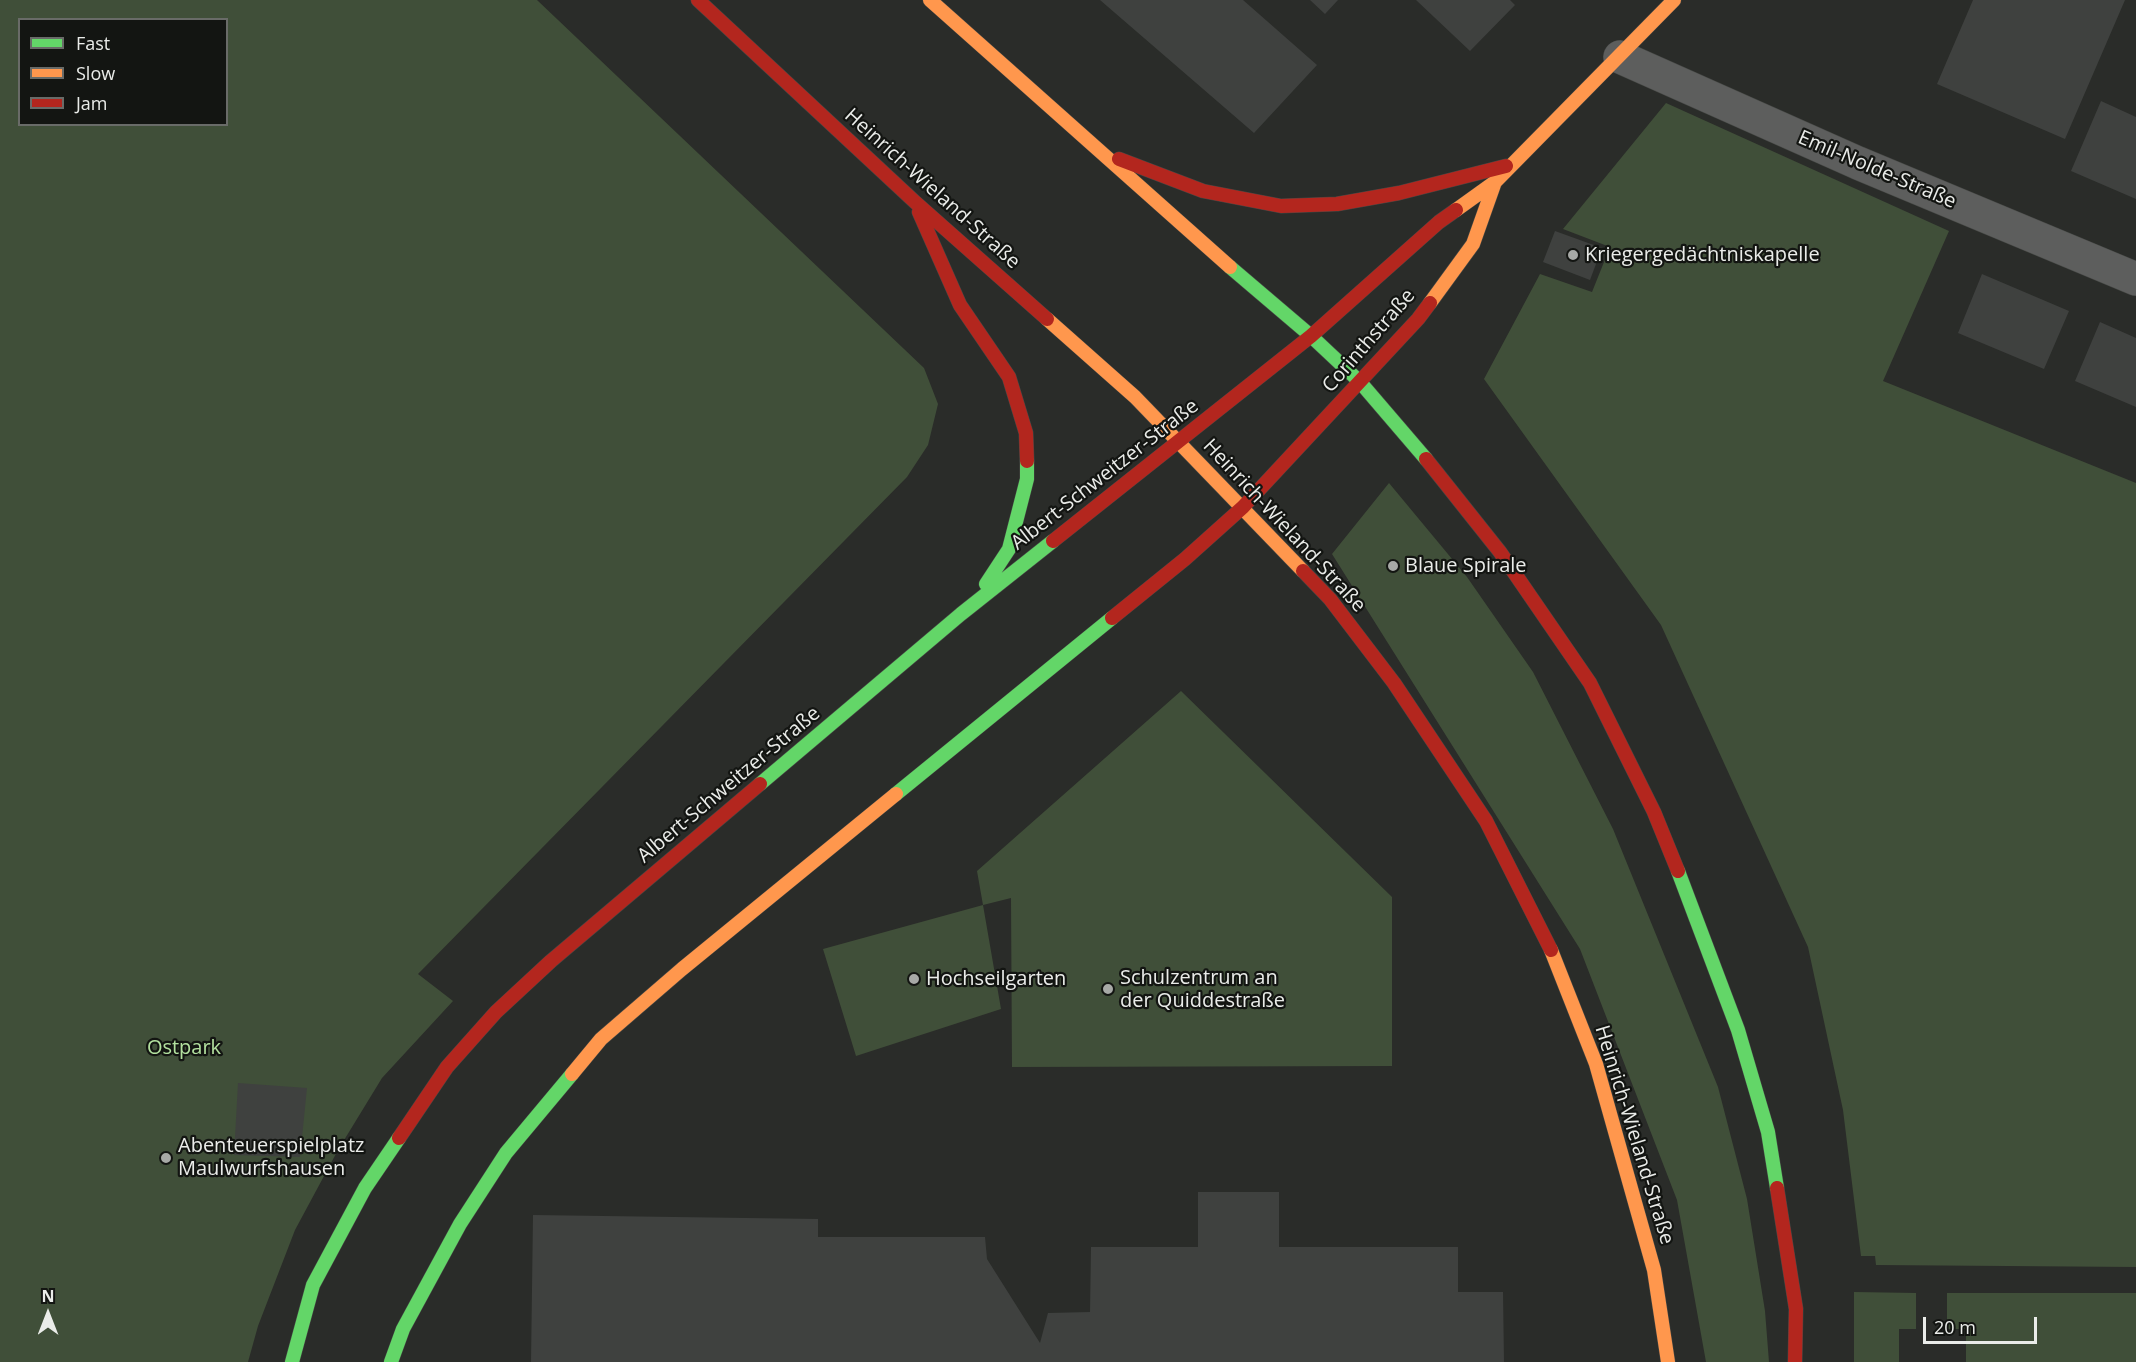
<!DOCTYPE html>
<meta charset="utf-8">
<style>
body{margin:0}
#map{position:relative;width:2136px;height:1362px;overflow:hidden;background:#2a2c29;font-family:"Open Sans",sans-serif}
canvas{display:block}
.legend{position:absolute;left:18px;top:18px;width:210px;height:108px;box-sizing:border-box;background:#131512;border:2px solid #696b68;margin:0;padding:8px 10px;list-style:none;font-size:18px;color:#eaece9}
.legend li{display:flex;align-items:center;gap:12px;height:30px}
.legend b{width:30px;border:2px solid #696b68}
.north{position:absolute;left:18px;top:1284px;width:60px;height:60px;-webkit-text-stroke:4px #131512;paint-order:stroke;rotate:0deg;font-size:16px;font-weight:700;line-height:24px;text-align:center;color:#eaece9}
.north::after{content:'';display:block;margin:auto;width:21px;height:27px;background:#eaece9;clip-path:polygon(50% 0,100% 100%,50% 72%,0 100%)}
.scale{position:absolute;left:1923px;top:1317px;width:114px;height:27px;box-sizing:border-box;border:3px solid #eaece9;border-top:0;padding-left:8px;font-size:18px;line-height:21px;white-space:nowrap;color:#eaece9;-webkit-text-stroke:4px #131512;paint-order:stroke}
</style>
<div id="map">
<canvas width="2136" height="1362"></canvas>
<ul class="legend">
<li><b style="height:8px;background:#63d668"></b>Fast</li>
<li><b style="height:8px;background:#ff974d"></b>Slow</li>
<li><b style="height:8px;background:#b3261e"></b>Jam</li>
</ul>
<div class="north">N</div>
<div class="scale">20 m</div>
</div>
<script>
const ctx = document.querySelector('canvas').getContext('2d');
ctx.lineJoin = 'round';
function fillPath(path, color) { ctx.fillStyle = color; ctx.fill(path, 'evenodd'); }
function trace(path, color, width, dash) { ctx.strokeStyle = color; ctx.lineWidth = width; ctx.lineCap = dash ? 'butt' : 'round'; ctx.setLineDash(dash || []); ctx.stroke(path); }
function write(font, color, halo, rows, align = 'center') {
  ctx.font = font + ' "Open Sans",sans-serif'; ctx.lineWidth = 4.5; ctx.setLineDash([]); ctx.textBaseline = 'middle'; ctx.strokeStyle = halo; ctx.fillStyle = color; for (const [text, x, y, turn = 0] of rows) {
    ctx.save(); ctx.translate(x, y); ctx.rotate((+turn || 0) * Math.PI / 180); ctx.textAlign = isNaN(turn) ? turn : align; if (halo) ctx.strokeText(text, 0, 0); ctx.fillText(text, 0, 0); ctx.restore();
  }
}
fillPath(new Path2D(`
 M 0,0 L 537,0 L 924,368 L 938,404 L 928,445 L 907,477 L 418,974 L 453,1001 L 382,1078 L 338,1150 L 295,1230 L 258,1326 L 248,1362 L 0,1362 ZM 20,20 L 226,20 L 226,124 L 20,124 Z
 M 1666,103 L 1949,231 L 1883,381 L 2136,483 L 2136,1267 L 1876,1265 L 1875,1256 L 1861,1256 L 1843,1110 L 1808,947 L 1661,625 L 1484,379 L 1540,274 L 1592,292 L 1610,247 L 1563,229 Z
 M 1389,483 L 1467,577 L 1533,672 L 1613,829 L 1718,1087 L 1747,1199 L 1765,1311 L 1769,1362 L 1706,1362 L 1677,1200 L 1580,949 L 1332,554 Z
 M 1181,691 L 1392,897 L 1392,1066 L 1012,1067 L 1011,898 L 983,905 L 1001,1009 L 856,1056 L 823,949 L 983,905 L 977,871 Z
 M 1854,1292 L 1916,1293 L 1916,1329 L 1899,1329 L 1899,1362 L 1854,1362 Z
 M 1947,1293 L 2136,1293 L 2136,1362 L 1966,1362 L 1966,1329 L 1947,1329 Z`), '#404f39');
fillPath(new Path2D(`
 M 1100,0 L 1243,0 L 1317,65 L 1254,133 Z
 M 1310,0 L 1338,0 L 1325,14 Z
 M 1416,0 L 1510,0 L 1515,5 L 1470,51 Z
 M 1973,0 L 2125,0 L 2065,139 L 1937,84 Z
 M 2101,101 L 2136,117 L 2136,199 L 2071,171 Z
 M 1555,231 L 1602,248 L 1590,280 L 1543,262 Z
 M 1982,274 L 2069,311 L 2044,369 L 1958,333 Z
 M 2100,322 L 2136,338 L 2136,407 L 2075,381 Z
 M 238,1083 L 307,1088 L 300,1157 L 234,1155 Z
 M 1198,1192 L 1279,1192 L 1279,1247 L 1458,1247 L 1458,1292 L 1503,1292 L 1504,1362 L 531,1362 L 533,1215 L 818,1219 L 818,1237 L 985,1237 L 987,1259 L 1040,1343 L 1048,1313 L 1090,1312 L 1091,1247 L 1198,1247 Z`), '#3f413f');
const street = new Path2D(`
 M 1620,57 L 1858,163 L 2136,279`);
const fast = new Path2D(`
 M 1230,267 L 1311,336 L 1360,382 L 1426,459
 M 986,584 L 1009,549 L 1027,479 L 1027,461
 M 760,784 L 961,614 L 1053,541
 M 896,794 L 1112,618
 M 1678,871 L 1738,1030 L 1768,1132 L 1777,1188
 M 292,1362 L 313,1285 L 365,1188 L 399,1138
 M 391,1362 L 403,1329 L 460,1224 L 506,1153 L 572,1074`);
const slow = new Path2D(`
 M 930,0 L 1230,267
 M 1456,210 L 1495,182 L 1674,0
 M 1430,303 L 1473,244 L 1495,182
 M 1047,319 L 1135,397 L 1303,571
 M 1551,950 L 1596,1064 L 1654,1270 L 1668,1362
 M 572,1074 L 601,1039 L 682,969 L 896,794`);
const jam = new Path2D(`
 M 698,0 L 915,202 L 1047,319
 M 1119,159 L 1203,191 L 1281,206 L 1337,204 L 1399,193 L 1506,166
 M 919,212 L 960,305 L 1009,377 L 1026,433 L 1027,461
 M 1426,459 L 1500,552 L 1590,683 L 1654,812 L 1678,871
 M 1053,541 L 1311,336 L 1439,222 L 1456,210
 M 1303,571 L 1330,599 L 1394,683 L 1486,821 L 1551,950
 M 1112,618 L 1185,559 L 1243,507 L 1418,319 L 1430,303
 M 399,1138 L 447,1067 L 496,1012 L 551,961 L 760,784
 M 1777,1188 L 1796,1309 L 1795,1362`);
trace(street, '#464845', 34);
trace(fast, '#464845', 15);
trace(slow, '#464845', 15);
trace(jam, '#464845', 15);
trace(street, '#5d5e5d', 33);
trace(fast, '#63d668', 14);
trace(slow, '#ff974d', 14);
trace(jam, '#b3261e', 14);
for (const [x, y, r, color] of [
 [1573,255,6,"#a7a9a6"],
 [1393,566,6,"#a7a9a6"],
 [914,979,6,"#a7a9a6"],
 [1108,989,6,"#a7a9a6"],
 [166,1158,6,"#a7a9a6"]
]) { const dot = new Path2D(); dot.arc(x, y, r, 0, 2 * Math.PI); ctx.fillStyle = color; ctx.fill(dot); trace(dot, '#131512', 2); }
write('20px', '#eaece9', '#131512', [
 ["Emil-Nolde-Straße",1877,170,23],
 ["Heinrich-Wieland-Straße",932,189,42],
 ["Corinthstraße",1369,341,-49],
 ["Albert-Schweitzer-Straße",1105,475,-38],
 ["Heinrich-Wieland-Straße",1284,526,47],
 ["Albert-Schweitzer-Straße",729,785,-40],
 ["Heinrich-Wieland-Straße",1634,1135,73]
]);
write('20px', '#eaece9', '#131512', [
 ["Kriegergedächtniskapelle",1585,255],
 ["Blaue Spirale",1405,566],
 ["Schulzentrum an",1120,978],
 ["der Quiddestraße",1120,1001],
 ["Hochseilgarten",926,979],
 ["Abenteuerspielplatz",178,1146],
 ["Maulwurfshausen",178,1169]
], 'left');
write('20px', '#b3e19f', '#131512', [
 ["Ostpark",184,1048]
]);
</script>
